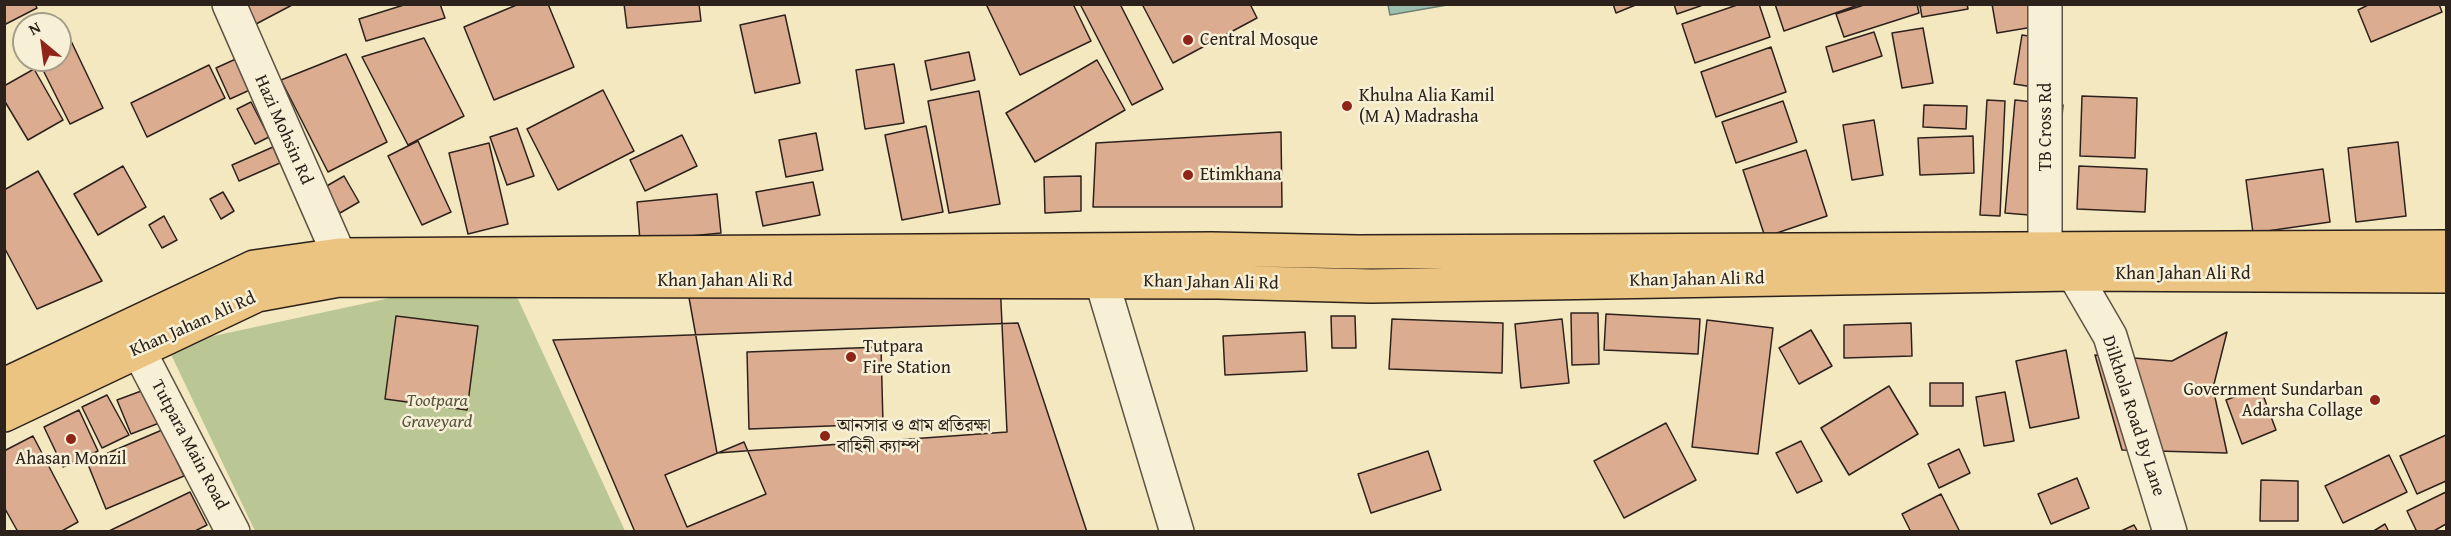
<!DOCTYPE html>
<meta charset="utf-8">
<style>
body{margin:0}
#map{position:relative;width:2451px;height:536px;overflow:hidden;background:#f3e8c0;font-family:"Gentium Book Plus",serif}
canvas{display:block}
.frame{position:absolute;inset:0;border:6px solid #2d221b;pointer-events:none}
.north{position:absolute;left:12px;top:12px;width:60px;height:60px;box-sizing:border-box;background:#f7f0d6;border:2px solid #a69e8b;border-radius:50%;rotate:331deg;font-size:16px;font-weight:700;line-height:24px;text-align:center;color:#2d221b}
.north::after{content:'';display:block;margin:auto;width:21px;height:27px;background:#8f2418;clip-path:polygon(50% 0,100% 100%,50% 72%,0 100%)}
</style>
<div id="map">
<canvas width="2451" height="536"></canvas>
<div class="frame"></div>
<div class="north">N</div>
</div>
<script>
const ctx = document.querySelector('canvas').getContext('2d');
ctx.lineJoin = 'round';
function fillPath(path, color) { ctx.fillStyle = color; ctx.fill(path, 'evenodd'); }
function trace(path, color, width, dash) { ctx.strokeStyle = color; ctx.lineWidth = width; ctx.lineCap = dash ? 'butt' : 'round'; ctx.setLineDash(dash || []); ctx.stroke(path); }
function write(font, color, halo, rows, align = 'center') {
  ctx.font = font + ' "Gentium Book Plus","Noto Serif Bengali",serif'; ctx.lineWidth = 5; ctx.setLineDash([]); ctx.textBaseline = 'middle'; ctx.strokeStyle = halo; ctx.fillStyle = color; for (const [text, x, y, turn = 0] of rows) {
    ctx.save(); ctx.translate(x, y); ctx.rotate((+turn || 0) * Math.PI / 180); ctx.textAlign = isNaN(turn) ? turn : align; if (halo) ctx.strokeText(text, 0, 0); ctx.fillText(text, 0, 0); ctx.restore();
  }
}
fillPath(new Path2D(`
 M 506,273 L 625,531 L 255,531 L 167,346 Z`), '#bac693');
const water = new Path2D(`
 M 1388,5 L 1388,4 L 1447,5 L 1390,15 Z`);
fillPath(water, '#9bc0b0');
trace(water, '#6f8174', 1.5);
const building = new Path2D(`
 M 4,4 L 35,4 L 37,8 L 4,25 Z
 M 246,4 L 294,4 L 256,24 Z
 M 407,4 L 440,4 L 445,18 L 366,41 L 359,19 Z
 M 519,4 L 548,4 L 574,67 L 494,100 L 464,27 Z
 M 624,4 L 699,4 L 701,21 L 627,28 Z
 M 986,4 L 1073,4 L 1091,41 L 1020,75 Z
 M 1080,4 L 1120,4 L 1163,89 L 1132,105 Z
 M 1142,4 L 1250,4 L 1257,18 L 1173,63 Z
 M 1613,4 L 1638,4 L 1616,13 Z
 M 1674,4 L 1706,4 L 1677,14 Z
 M 1740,4 L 1759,4 L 1770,37 L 1695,63 L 1682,24 Z
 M 1775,4 L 1861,4 L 1784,31 Z
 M 1867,4 L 1917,4 L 1919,13 L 1844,37 L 1836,14 Z
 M 1929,4 L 1967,4 L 1968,9 L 1922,17 L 1920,6 Z
 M 1992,4 L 2048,4 L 2051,24 L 1997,33 Z
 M 2370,4 L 2439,4 L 2442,12 L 2371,42 L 2358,10 Z
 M 785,15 L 800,83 L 755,93 L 740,25 Z
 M 1923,28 L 1933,83 L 1902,88 L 1892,33 Z
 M 1874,32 L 1882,56 L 1833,72 L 1826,47 Z
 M 2022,35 L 2061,41 L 2052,90 L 2014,84 Z
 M 424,38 L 464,116 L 408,145 L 362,57 Z
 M 71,41 L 103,108 L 70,124 L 38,60 L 60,60 L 60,47 Z
 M 1771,47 L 1786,92 L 1716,117 L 1701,72 Z
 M 969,52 L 975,80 L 931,90 L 925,61 Z
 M 346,54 L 387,142 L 328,172 L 281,80 Z
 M 238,58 L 252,89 L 230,99 L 216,68 Z
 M 1097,60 L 1125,110 L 1035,162 L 1006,113 Z
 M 894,64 L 904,123 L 865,129 L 856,70 Z
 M 209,65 L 225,98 L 147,137 L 131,103 Z
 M 34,69 L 63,120 L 28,140 L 4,100 L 4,86 Z
 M 603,90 L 634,151 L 558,190 L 527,129 Z
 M 979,91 L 1000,204 L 949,213 L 928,101 Z
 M 2082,96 L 2137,98 L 2135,158 L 2080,156 Z
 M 1987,100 L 2005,101 L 2000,216 L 1980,215 Z
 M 2015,100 L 2063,105 L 2053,217 L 2005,213 Z
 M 1783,101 L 1797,142 L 1736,163 L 1722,122 Z
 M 251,102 L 269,137 L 255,144 L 237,109 Z
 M 1924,105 L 1967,106 L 1966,129 L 1923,127 Z
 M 1874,120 L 1883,175 L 1852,180 L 1843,125 Z
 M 926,126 L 943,212 L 902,220 L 885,135 Z
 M 517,128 L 534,176 L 507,185 L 490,137 Z
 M 1281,132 L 1282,207 L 1093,207 L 1096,143 Z
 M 816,133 L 823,170 L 786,177 L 779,140 Z
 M 682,135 L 697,166 L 645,191 L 630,160 Z
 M 1973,136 L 1974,173 L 1920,175 L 1918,138 Z
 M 418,141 L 451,212 L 422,225 L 388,156 Z
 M 2398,142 L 2406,216 L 2356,222 L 2348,148 Z
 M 489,143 L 508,224 L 468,234 L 449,153 Z
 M 273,147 L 280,163 L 239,181 L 232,165 Z
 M 1806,150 L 1827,216 L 1765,237 L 1743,170 Z
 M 123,166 L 146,207 L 98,235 L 74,194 Z
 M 2079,166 L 2147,169 L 2145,212 L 2077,209 Z
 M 2323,169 L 2330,222 L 2253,233 L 2246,180 Z
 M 38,171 L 102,281 L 37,309 L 4,247 L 4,190 Z
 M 344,176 L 359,202 L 340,213 L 325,187 Z
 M 1081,176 L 1081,211 L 1045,213 L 1044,177 Z
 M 813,182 L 820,215 L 763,226 L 756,192 Z
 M 223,192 L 234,211 L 221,219 L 210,199 Z
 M 717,194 L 721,233 L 640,241 L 637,202 Z
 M 164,216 L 177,240 L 162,248 L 149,225 Z
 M 686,281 L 1000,281 L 1007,432 L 717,453 Z
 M 1571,313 L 1598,313 L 1599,364 L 1572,365 Z
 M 1606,314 L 1700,319 L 1698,354 L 1604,350 Z
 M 396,316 L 478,326 L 467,410 L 385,399 Z
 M 1331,316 L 1355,316 L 1356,348 L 1332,348 Z
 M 1392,319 L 1503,323 L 1502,373 L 1389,369 Z
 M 1562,319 L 1569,383 L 1521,388 L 1515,324 Z
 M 1707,320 L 1773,328 L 1758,454 L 1692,447 Z
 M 1018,323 L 1087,532 L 635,532 L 553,340 Z
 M 1911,323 L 1912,356 L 1844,358 L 1844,325 Z
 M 1811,330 L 1832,366 L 1799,384 L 1779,348 Z
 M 1305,332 L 1307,371 L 1225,375 L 1223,336 Z
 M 2227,332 L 2213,388 L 2227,453 L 2122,450 L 2095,355 L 2172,361 Z
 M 881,347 L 883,424 L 749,429 L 747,352 Z
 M 2066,350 L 2079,418 L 2030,428 L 2016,361 Z
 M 1930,383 L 1963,383 L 1963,406 L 1930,406 Z
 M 1889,386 L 1918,434 L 1849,475 L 1821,428 Z
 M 152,387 L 167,420 L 131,434 L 117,400 Z
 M 2260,387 L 2276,430 L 2242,444 L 2226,400 Z
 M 2005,392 L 2014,441 L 1984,446 L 1976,397 Z
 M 107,395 L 129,435 L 102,448 L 82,407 Z
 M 79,410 L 98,451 L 63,467 L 44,427 Z
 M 1666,423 L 1696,480 L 1624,518 L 1594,461 Z
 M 162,430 L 184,476 L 106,509 L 87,462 Z
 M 2446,435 L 2446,481 L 2417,494 L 2400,456 Z
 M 33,436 L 78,522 L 60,532 L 18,532 L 4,507 L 4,451 Z
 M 1801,441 L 1822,481 L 1797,493 L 1776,453 Z
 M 744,442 L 766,494 L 687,527 L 665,475 Z
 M 1959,449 L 1970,473 L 1939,488 L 1928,464 Z
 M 1428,451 L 1441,490 L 1371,513 L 1358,474 Z
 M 2389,455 L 2407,492 L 2343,523 L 2325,486 Z
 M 2077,478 L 2089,508 L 2051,524 L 2038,494 Z
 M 2261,480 L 2298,481 L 2298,521 L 2260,521 Z
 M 190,492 L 207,525 L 193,532 L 107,532 Z
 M 2446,492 L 2446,524 L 2432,532 L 2417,532 L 2407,511 Z
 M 1941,494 L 1960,532 L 1911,532 L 1902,514 Z
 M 2385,524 L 2389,532 L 2372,532 Z
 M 2134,525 L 2138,532 L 2119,532 Z`);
fillPath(building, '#dcac91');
trace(building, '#2d221b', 1.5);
const minor = new Path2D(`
 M 229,4 L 339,255
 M 2045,4 L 2045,250 L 2074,274 L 2110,336 L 2170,532
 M 1102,282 L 1177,532
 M 127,328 L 233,532`);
const highway = new Path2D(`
 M 4,385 L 254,267 L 339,255 L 1212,249 L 1358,252 L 2446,247
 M 4,415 L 257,295 L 339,280 L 1219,282 L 1371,286 L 2074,274 L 2446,276`);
trace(minor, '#5e5444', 36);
trace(highway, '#2d221b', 36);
trace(minor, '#f7f0d6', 33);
trace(highway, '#eac480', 33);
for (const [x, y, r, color] of [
 [1188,40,6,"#8f2418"],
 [1347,106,6,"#8f2418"],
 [1188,175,6,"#8f2418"],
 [851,357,6,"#8f2418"],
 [2375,400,6,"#8f2418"],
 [825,436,6,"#8f2418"],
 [71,439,6,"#8f2418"]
]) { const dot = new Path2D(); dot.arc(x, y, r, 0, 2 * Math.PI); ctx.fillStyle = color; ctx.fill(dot); trace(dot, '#f7f0d6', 2); }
write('18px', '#2d221b', '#f7f0d6', [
 ["Central Mosque",1200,40],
 ["Khulna Alia Kamil",1359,96],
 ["(M A) Madrasha",1359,117],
 ["Etimkhana",1200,175],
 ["Tutpara",863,347],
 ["Fire Station",863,368],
 ["Government Sundarban",2363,390,"right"],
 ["Adarsha Collage",2363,411,"right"],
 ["আনসার ও গ্রাম প্রতিরক্ষা",837,426],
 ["বাহিনী ক্যাম্প",837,447],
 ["Ahasan Monzil",71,459,"center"]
], 'left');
write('18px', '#2d221b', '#f7f0d6', [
 ["TB Cross Rd",2046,127,-90],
 ["Hazi Mohsin Rd",283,130,66],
 ["Khan Jahan Ali Rd",2183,274],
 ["Khan Jahan Ali Rd",1697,280,-1],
 ["Khan Jahan Ali Rd",725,281],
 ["Khan Jahan Ali Rd",1211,283,1],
 ["Khan Jahan Ali Rd",193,325,-24],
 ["Dilkhola Road By Lane",2133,416,72],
 ["Tutpara Main Road",189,445,62]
]);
write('italic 18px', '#57533f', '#f7f0d6', [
 ["Tootpara",437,401],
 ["Graveyard",437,422]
]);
</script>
